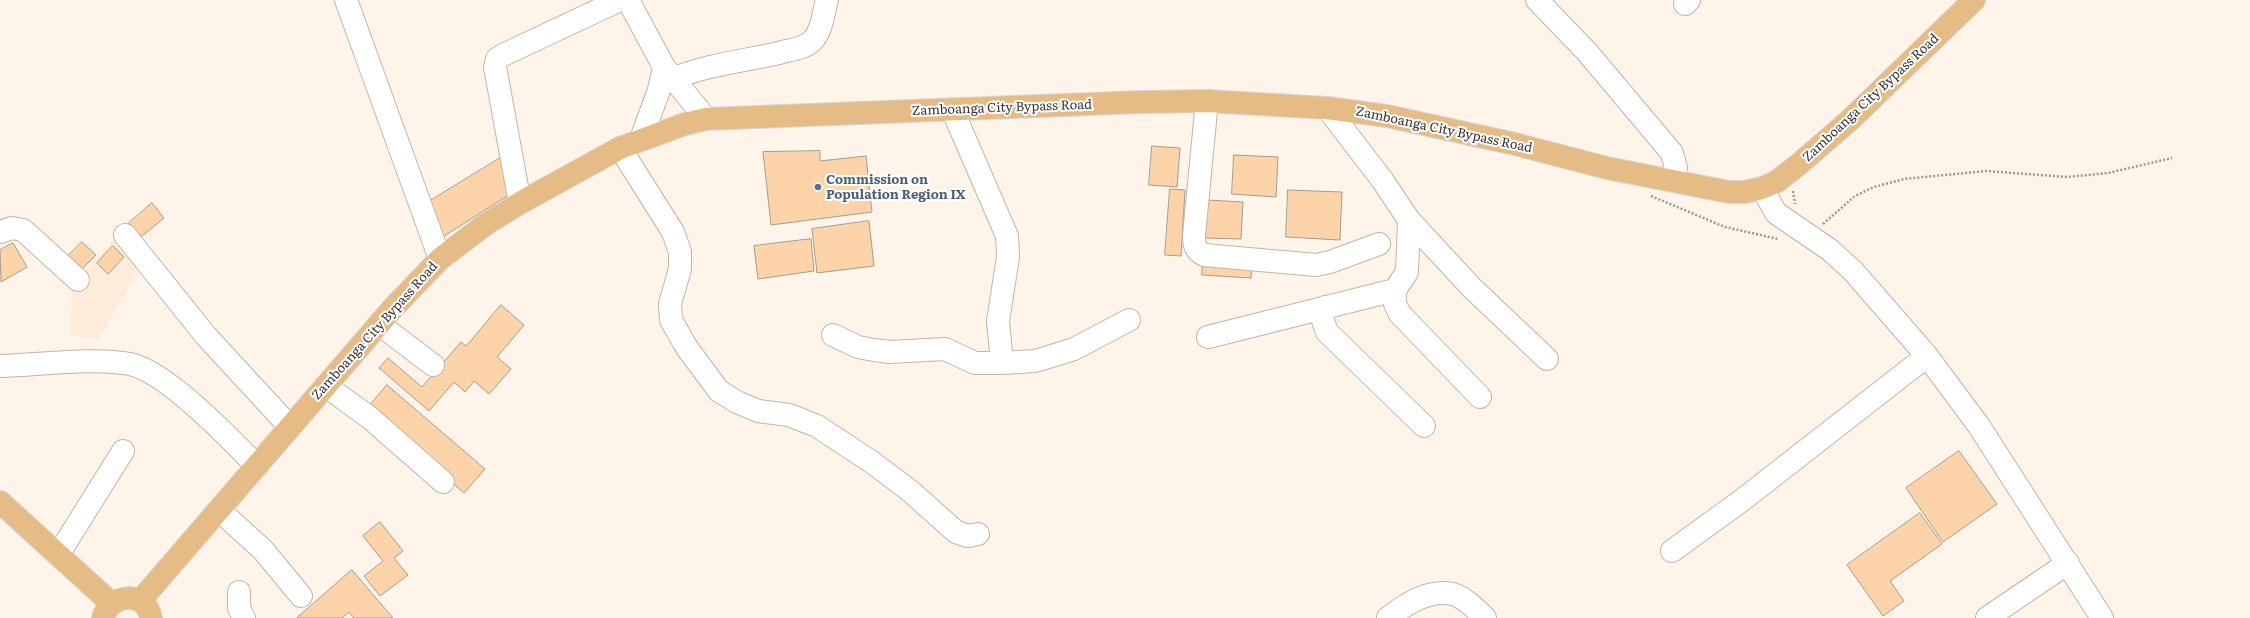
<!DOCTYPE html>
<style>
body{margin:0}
canvas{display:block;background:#fef4ea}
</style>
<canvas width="2250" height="618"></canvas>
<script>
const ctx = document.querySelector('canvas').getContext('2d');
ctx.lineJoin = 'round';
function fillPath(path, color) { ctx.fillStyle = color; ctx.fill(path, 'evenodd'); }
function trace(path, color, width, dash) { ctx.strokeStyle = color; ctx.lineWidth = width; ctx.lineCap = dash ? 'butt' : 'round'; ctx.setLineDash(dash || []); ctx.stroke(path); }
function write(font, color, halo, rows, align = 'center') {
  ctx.font = font + ' Literata,serif'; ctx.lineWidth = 4; ctx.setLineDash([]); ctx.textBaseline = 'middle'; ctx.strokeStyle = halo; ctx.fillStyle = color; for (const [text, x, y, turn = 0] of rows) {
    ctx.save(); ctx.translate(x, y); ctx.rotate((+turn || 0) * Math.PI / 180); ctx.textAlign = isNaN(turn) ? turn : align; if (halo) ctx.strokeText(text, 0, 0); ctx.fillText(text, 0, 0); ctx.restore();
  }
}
fillPath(new Path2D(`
 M 115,239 L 141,265 L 99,338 L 70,336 L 73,284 Z`), '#feebd9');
const building = new Path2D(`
 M 1152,146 L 1180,148 L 1177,187 L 1149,185 Z
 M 820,151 L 820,161 L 866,156 L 872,212 L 771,225 L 763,152 Z
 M 1234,155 L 1278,157 L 1276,197 L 1232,194 Z
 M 502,157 L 510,194 L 438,240 L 425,204 Z
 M 1170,189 L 1185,190 L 1181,256 L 1165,255 Z
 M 1288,190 L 1342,192 L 1340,240 L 1286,237 Z
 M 1207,200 L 1243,202 L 1241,239 L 1205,238 Z
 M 152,203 L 164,218 L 141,237 L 129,223 Z
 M 869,221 L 874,266 L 817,273 L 812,229 Z
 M 811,239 L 814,271 L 758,279 L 754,246 Z
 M 82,242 L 96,255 L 81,270 L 67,257 Z
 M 13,243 L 27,267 L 1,282 L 0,250 Z
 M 113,246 L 124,257 L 108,274 L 97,263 Z
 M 1203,261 L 1252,264 L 1251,278 L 1202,275 Z
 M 501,305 L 524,325 L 497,357 L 511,369 L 489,394 L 474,381 L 465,392 L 454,382 L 429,411 L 379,368 L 388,358 L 422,387 L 461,342 L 466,346 Z
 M 387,385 L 485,469 L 464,493 L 367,409 Z
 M 1959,451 L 1997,504 L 1943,542 L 1906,488 Z
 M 1920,513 L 1942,544 L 1890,581 L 1904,601 L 1883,616 L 1847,565 Z
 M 380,522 L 403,551 L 394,558 L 408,575 L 380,596 L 364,576 L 383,561 L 363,536 Z
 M 352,570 L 393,618 L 354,618 L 349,612 L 342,618 L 297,618 Z`);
fillPath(building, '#fdd4aa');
trace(building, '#a69b8f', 1);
const minor = new Path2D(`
 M 346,0 L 440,259
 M 628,0 L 664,67 L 706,119
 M 1537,0 L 1587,52 L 1672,153 L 1676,168 L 1672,179
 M 1685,4 L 1689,0
 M 672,79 C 706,65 743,61 779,53 C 788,50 803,49 811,42 C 822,32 823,14 827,0
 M 1207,101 L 1194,235 C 1194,245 1195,250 1204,255 L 1316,265 L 1330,262 L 1379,244
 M 1327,108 L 1383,181 L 1409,220 L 1472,288 L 1547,359
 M 952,109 L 1007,236 L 1008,257 L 998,321 L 1002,363
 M 641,139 L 659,90 L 664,67
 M 620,148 L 673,232 L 680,252 L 680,269 L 670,304 L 671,320 L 687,348 L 719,391 L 737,402 L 758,411 L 789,415 L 817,426 L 873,463 L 909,490 L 956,532 L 968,536 L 978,534
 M 1762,188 L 1776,213 L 1830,250 L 1853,271 L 1927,356 L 1979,426 L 2102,618
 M 520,203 L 495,67 L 497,59 L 503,55 L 620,0
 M 1409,220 L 1407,272 L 1395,290 L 1395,304 L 1400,314 L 1480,397
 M 0,232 L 12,228 L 23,230 L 78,280
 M 125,235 L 206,336 L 290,427
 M 1325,307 L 1322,318 L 1327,332 L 1424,426
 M 379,324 L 433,365
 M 833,335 L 858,347 L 874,350 L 890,352 L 945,349 L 975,363 L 1002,363 L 1035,361 L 1055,355 L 1074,349 L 1129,320
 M 1208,337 L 1395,290
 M 0,366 C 40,365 92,357 130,364 C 167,372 229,438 257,466
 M 326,386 L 370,418 L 443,482
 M 219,510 L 263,550 L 301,596
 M 1672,551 L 1741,501 L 1927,356
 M 58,555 L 123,451
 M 239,592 L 239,608 L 244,618
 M 1388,618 C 1406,604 1428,589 1453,594 C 1464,597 1477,610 1485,618
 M 1987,618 L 2068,563`);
const major = new Path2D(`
 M 0,502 L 111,603
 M 140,601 L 393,308 L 440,259 L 486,224 L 520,203 L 620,148 L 685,124 L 706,119 L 1141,102 L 1207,101 L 1327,108 L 1387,116 L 1515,144 L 1607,168 L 1729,192 L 1745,192 L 1762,188 L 1776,182 L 1798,165 L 1850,120 L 1974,0
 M 103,618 C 110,593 146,590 151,618`);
trace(minor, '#c1b5a9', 24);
trace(major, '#d8d7d6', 24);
trace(new Path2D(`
 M 1793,191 L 1795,204
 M 1651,196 L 1725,227 L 1778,239
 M 1823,224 L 1855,196 L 1874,187 L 1904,179 L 1986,171 L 2067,177 L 2108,173 L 2172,158`), '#9f9790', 2.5, [2, 2]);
trace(minor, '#fff', 22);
trace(major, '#e6bc86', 22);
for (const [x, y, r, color] of [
 [818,187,4,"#5c6f8a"]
]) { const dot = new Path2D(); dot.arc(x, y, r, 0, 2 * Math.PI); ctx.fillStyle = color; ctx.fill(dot); trace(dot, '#fff', 1.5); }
write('13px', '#3b3631', '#fff', [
 ["Zamboanga City Bypass Road",1871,98,-43],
 ["Zamboanga City Bypass Road",1002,108,-2],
 ["Zamboanga City Bypass Road",1444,130,12],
 ["Zamboanga City Bypass Road",375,331,-48]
]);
write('bold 13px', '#4e5e75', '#fff', [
 ["Commission on",826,180],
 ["Population Region IX",826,195]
], 'left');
</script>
